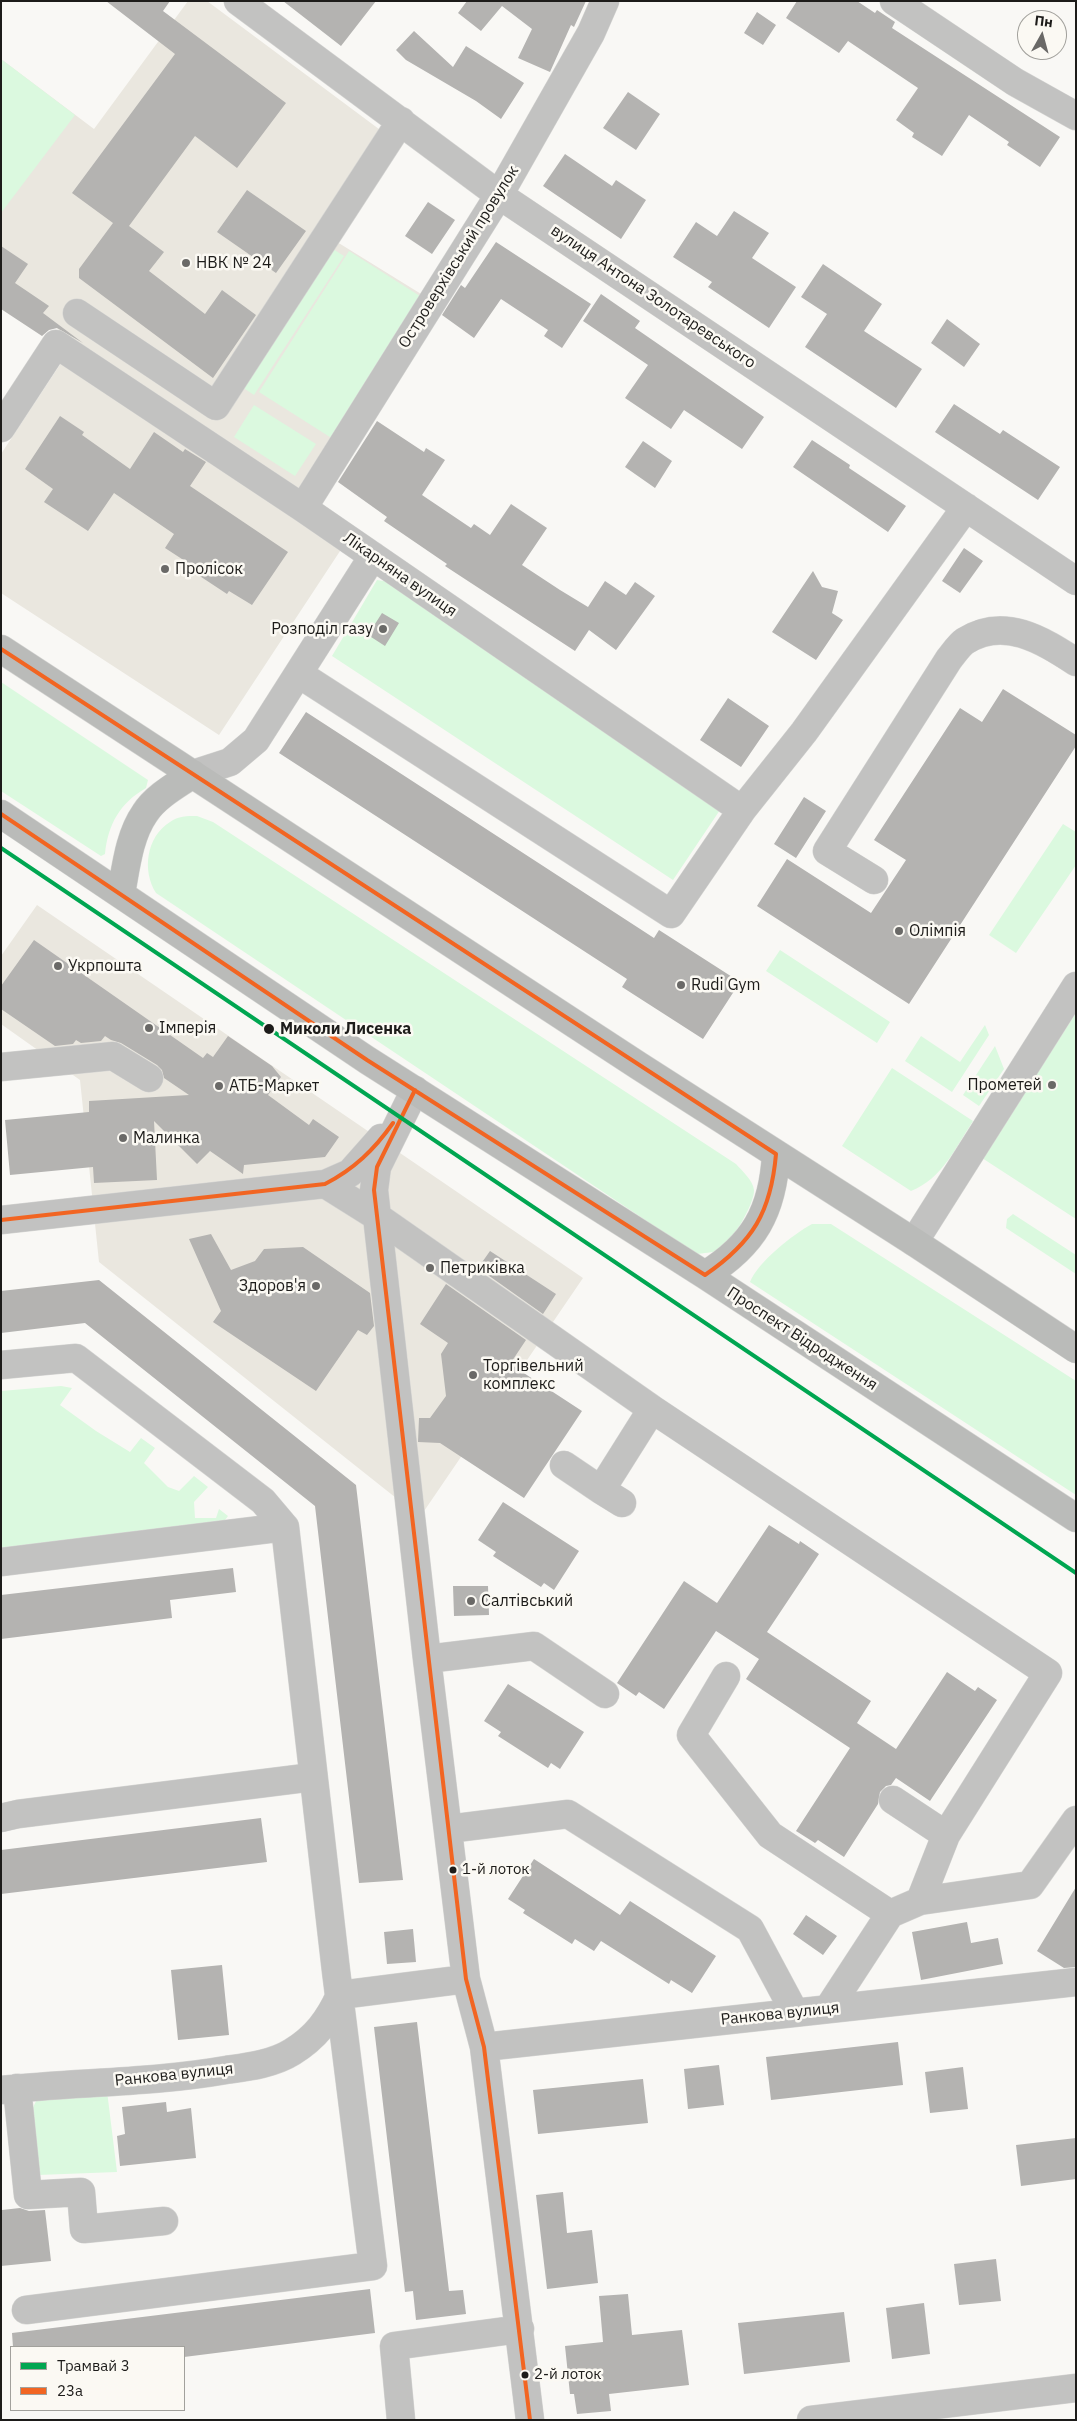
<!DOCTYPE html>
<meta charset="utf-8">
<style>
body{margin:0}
#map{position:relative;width:1077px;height:2421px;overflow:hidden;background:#f9f8f5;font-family:"IBM Plex Sans",sans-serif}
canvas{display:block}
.frame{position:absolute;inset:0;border:2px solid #1d1c1a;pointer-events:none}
.legend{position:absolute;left:10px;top:2346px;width:175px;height:65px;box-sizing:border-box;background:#fbf9f3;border:1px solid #a2a19c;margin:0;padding:6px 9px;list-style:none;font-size:15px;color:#1d1c1a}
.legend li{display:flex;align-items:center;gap:10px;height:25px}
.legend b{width:25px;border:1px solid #a2a19c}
.north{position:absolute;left:1017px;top:10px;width:50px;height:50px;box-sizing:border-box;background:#fbf9f3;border:1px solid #a2a19c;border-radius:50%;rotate:7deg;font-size:14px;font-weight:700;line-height:20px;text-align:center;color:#1d1c1a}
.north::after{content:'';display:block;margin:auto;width:18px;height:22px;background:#6a6967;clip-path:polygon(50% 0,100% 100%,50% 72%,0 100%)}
</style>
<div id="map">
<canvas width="1077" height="2421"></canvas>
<div class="frame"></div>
<ul class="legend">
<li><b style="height:6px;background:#00a651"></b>Трамвай 3</li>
<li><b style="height:6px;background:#f26522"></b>23а</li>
</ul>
<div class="north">Пн</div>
</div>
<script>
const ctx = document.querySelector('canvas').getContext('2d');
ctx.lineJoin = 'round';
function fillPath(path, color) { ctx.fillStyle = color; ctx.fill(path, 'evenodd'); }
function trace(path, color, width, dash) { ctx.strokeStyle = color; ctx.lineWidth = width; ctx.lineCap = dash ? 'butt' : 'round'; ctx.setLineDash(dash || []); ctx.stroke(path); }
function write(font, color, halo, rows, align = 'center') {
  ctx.font = font + ' "IBM Plex Sans",sans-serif'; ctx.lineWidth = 5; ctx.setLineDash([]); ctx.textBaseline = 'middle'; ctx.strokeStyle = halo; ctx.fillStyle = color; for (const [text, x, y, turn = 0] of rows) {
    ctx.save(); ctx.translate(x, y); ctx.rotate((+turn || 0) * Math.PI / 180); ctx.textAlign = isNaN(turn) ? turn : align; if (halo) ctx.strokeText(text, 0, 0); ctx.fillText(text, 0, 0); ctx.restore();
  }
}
fillPath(new Path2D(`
 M 188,1 L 207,1 L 395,141 L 329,237 L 426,297 L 300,494 L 204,432 L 1,289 L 1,59 L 94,129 Z
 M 63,360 L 344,545 L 219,735 L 1,593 L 1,454 Z
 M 37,905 L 583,1278 L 420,1517 L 99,1262 L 80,1080 L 1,1024 L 1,956 Z`), '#eae7df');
fillPath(new Path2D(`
 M 1,59 L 75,115 L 1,213 Z
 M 325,244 L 344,256 L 254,395 L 236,383 Z
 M 349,251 L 423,298 L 333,439 L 259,392 Z
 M 254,405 L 316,444 L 295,476 L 234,437 Z
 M 377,580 L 397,583 L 722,807 L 673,880 L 332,656 Z
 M 1,682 L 148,780 L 146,788 C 120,803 108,824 105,854 L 101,856 L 1,791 Z
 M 197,816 L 213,822 L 736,1164 C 742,1171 753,1180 754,1190 C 755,1203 731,1244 719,1250 C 713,1253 703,1253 696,1254 L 156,893 C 142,871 146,837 170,822 C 178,816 187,816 197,816 Z
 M 1063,824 L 1076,832 L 1076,865 L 1016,953 L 989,935 Z
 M 780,950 L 890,1022 L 877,1043 L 766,971 Z
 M 1076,1013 L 1076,1219 L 982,1158 Z
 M 985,1025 L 989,1035 L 952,1092 L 905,1061 L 921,1036 L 960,1062 Z
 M 995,1046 L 1004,1069 L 979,1106 L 963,1095 Z
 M 892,1068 L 973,1121 C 956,1147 942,1179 911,1191 L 842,1146 Z
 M 1013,1214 L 1076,1255 L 1076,1274 L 1006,1228 L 1007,1219 Z
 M 812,1224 L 831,1224 L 1076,1381 L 1076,1495 L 750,1282 C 758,1262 792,1235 812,1224 Z
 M 61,1386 L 72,1388 L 60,1405 L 96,1431 L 130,1452 L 141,1438 L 155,1448 L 144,1463 L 168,1487 L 179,1491 L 194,1476 L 208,1487 L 194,1502 L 195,1518 L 216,1518 L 219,1509 L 228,1516 L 219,1528 L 1,1553 L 1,1391 Z
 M 107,2091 L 117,2172 L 38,2175 L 27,2120 L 38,2097 Z`), '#dbf9df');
fillPath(new Path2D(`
 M 106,1 L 170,1 L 163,11 L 286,103 L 237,168 L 195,136 L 129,226 L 164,252 L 149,271 L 205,314 L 222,290 L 256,315 L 213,378 L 79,278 L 79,269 L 113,223 L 72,193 L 175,54 Z
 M 283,1 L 376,1 L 341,46 Z
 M 467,1 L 586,1 L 574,27 L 571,25 L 550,72 L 518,58 L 532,29 L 502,6 L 481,31 L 458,13 Z
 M 797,1 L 857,1 L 875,13 L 877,10 L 895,22 L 892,28 L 1060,137 L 1040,167 L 1007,145 L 1009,142 L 969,115 L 942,156 L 912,137 L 914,133 L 896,120 L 918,88 L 848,41 L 839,53 L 786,18 Z
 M 757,12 L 776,25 L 763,45 L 744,33 Z
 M 414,31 L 453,67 L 466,46 L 524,83 L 501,119 L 476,101 L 406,60 L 396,50 Z
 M 628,92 L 660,114 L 636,150 L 603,128 Z
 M 565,154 L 612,186 L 616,180 L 646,200 L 621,239 L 543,186 Z
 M 247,190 L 306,231 L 276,273 L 217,232 Z
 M 428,202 L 455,220 L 432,254 L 405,236 Z
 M 734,211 L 769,233 L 752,258 L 796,287 L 769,328 L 708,287 L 712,282 L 673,257 L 696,222 L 717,236 Z
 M 496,242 L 591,304 L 562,348 L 544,336 L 548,330 L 501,299 L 474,338 L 442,315 L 461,285 L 465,288 Z
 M 1,246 L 28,264 L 15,283 L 49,306 L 43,313 L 83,343 L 57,328 L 49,330 L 42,336 L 1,309 Z
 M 823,264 L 882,304 L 864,331 L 922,369 L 896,408 L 805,347 L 827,314 L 801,297 Z
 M 601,294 L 640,321 L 635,328 L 764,417 L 742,449 L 684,410 L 671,429 L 625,398 L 648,365 L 583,321 Z
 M 947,319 L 980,344 L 964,367 L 931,343 Z
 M 954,404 L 1000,434 L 1003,430 L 1060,467 L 1038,500 L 935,432 Z
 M 60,416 L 84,432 L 82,435 L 130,469 L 154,432 L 183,452 L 185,449 L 206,462 L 190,486 L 288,552 L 252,605 L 229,591 L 227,594 L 183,565 L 185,561 L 165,548 L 174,534 L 114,493 L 88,531 L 44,502 L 53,489 L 25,469 Z
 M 377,421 L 424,452 L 426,448 L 445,460 L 422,495 L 471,528 L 474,524 L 490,535 L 511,504 L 547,528 L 522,565 L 560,590 L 588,607 L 605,581 L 626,595 L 635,582 L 655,596 L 616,650 L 589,630 L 575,651 L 445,566 L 447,564 L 384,521 L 387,517 L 338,482 Z
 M 812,440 L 850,465 L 849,468 L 906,506 L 888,532 L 793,467 Z
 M 643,441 L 672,461 L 655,488 L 625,467 Z
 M 964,548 L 983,561 L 960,593 L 942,581 Z
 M 813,571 L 822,587 L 838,591 L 832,613 L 843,620 L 816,660 L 772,632 Z
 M 382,613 L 399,623 L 385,646 L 368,635 Z
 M 1003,689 L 1076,735 L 1076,746 L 909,1004 L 757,906 L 787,859 L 871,913 L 906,860 L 874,840 L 960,708 L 982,722 Z
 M 728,698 L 769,726 L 741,767 L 700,740 Z
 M 306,712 L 654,938 L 659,930 L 740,982 L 703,1039 L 622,987 L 627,979 L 279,753 Z
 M 804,797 L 826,811 L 796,858 L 774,844 Z
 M 34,940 L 203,1058 L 207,1053 L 213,1057 L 228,1036 L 272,1066 L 281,1077 L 268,1095 L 309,1125 L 313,1119 L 339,1137 L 325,1157 L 244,1165 L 243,1174 L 210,1151 L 197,1164 L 154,1121 L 157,1180 L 94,1183 L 93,1167 L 10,1175 L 5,1120 L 89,1112 L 89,1101 L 189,1095 L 164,1078 L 162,1070 L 157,1065 L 121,1043 L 111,1040 L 105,1036 L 101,1041 L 81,1043 L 76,1040 L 73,1044 L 55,1046 L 1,1009 L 1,986 Z
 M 211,1234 L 231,1270 L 255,1261 L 264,1249 L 303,1247 L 370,1293 L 374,1326 L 367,1335 L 358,1330 L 316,1391 L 213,1322 L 221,1311 L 189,1239 Z
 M 490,1251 L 556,1294 L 543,1314 L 478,1268 Z
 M 99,1280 L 356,1485 L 403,1880 L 359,1883 L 315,1506 L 85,1323 L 1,1333 L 1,1291 Z
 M 446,1284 L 526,1340 L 510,1364 L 582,1411 L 524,1498 L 440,1443 L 418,1442 L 419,1418 L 430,1418 L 446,1396 L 441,1354 L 448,1343 L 420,1324 Z
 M 503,1502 L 579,1551 L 554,1590 L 544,1583 L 541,1587 L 493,1556 L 496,1552 L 478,1540 Z
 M 769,1525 L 799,1544 L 800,1541 L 819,1554 L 767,1632 L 871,1701 L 857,1723 L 896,1749 L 947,1672 L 975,1691 L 978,1687 L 997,1700 L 930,1801 L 896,1778 L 891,1785 L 886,1786 L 880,1792 L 878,1804 L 844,1857 L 818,1840 L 815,1843 L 796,1831 L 850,1748 L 746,1679 L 759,1659 L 716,1631 L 664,1709 L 639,1692 L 636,1696 L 617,1683 L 684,1581 L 717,1603 Z
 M 233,1568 L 236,1592 L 170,1600 L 172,1618 L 1,1639 L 1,1595 Z
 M 453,1586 L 488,1586 L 489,1615 L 454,1616 Z
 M 508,1684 L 584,1732 L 560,1769 L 551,1763 L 548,1768 L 498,1736 L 501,1732 L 484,1721 Z
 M 261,1818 L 267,1862 L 1,1894 L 1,1850 Z
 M 534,1859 L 620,1915 L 630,1901 L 716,1956 L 692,1993 L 671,1980 L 669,1984 L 601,1941 L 594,1951 L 575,1939 L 572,1944 L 523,1913 L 525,1910 L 508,1899 Z
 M 1076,1887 L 1076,1967 L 1064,1968 L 1037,1951 Z
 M 806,1915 L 837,1936 L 823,1955 L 793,1934 Z
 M 967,1922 L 971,1943 L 998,1938 L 1003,1964 L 921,1980 L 912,1932 Z
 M 413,1929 L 416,1962 L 387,1964 L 384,1932 Z
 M 222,1965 L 229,2035 L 178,2040 L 171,1970 Z
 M 417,2022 L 449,2291 L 463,2290 L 466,2314 L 416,2320 L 413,2291 L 405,2292 L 374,2027 Z
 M 898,2042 L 903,2085 L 771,2100 L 766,2057 Z
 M 719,2065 L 724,2105 L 688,2109 L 684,2069 Z
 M 963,2067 L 968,2109 L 930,2113 L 925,2072 Z
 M 643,2079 L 648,2123 L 538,2134 L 533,2090 Z
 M 166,2102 L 167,2112 L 191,2108 L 196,2158 L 120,2166 L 117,2136 L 125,2134 L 122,2107 Z
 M 1076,2138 L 1076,2179 L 1021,2186 L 1016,2145 Z
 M 563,2192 L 567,2233 L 592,2230 L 598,2283 L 547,2289 L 536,2195 Z
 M 20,2208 L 29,2211 L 45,2210 L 51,2261 L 1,2266 L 2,2210 Z
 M 996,2259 L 1001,2301 L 959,2305 L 954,2264 Z
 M 370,2289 L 375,2333 L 184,2357 L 184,2347 L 13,2347 L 12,2333 Z
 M 628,2294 L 632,2335 L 682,2330 L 689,2385 L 609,2394 L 611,2411 L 577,2414 L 574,2394 L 570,2394 L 565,2346 L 603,2342 L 599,2296 Z
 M 924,2303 L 930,2354 L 892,2359 L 886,2308 Z
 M 844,2312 L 850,2362 L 744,2374 L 738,2323 Z`), '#b4b3b1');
const minor = new Path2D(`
 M 238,1 L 499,195 L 1076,581
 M 894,1 L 1015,82 L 1076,116
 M 77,313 L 216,406 L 401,121
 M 1,428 L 56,344 L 303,508 L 742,810
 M 303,508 L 499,195 L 591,33 L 605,1
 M 299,674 L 671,914 L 742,810 L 804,732 L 966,507
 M 193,774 L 230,762 L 256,740 L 373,556
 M 874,880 L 827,851 L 949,659 C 954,653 959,645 965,641 C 1004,616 1042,640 1076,662
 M 1,1067 L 113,1056 L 149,1078
 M 415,1090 L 377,1167 L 374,1190 L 427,1659 L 466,1979 L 484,2047 L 530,2420
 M 325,1184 L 376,1216 L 652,1409 L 1048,1673 L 946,1835 L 920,1901 L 890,1914 L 828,2009
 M 1,1220 L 325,1184 L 350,1173 L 381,1138
 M 914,1242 L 1076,986
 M 1,1365 L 76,1358 L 263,1501 L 285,1527 L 336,1971 L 373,2266 L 26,2310
 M 564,1465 L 601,1490
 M 622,1503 L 601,1490 L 652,1409
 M 1,1562 L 285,1527
 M 427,1659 L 534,1646 L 605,1694
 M 726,1676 L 691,1735 L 770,1835 L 890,1914
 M 893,1800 L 946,1835
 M 1,1818 L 18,1814 L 313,1777
 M 448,1829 L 568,1814 L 750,1929 L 795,2013
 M 920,1901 L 1030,1885 L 1076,1820
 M 484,2047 L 1076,1982
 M 17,2088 L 28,2195 L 81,2192 L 84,2229 L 164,2221
 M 1,2090 C 76,2082 152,2083 226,2070 C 247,2067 273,2064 292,2052 C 315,2038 329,2020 340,1995 L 466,1979
 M 401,2420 L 394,2346 L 520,2329
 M 811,2420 L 1076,2388`);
const major = new Path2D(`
 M 1,649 L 639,1066 L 914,1242 L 1076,1349
 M 1,814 L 367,1060 L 705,1275 L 1076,1518
 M 121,894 C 126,867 129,836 145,813 C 156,796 177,785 193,774
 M 705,1275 C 754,1245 773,1211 776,1154`);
trace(minor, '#d5d5d3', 29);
trace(major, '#d5d5d3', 29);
trace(minor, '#c2c2c1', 28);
trace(major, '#babbb9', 28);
trace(new Path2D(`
 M 1,649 L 776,1154 C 771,1212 753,1242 705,1275 L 367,1060 L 1,814
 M 415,1090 L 377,1167 L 374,1190 L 466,1979 L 484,2047 L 530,2420
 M 1,1220 L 325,1184 C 354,1169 374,1150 393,1123`), '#f26522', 4);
trace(new Path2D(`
 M 1,848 L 1076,1573`), '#00a651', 4);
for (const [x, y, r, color] of [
 [186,263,5,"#6a6967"],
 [165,569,5,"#6a6967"],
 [383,629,5,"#6a6967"],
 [899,931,5,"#6a6967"],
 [58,966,5,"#6a6967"],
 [681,985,5,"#6a6967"],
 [149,1028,5,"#6a6967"],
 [269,1029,6,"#1d1c1a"],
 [1052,1085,5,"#6a6967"],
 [219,1086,5,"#6a6967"],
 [123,1138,5,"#6a6967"],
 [430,1268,5,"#6a6967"],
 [316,1286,5,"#6a6967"],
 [473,1375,5,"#6a6967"],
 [471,1601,5,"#6a6967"],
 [453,1870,4.5,"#1d1c1a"],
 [525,2375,4.5,"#1d1c1a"]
]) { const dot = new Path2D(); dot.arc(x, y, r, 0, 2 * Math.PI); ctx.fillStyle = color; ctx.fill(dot); trace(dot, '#fbf9f3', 2); }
write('15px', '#1d1c1a', '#fbf9f3', [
 ["1-й лоток",462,1870],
 ["2-й лоток",534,2375]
], 'left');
write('16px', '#1d1c1a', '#fbf9f3', [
 ["Островерхівський провулок",459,257,-58],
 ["вулиця Антона Золотаревського",653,297,34],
 ["Лікарняна вулиця",400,575,35],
 ["Проспект Відродження",802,1339,33],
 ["Ранкова вулиця",780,2014,-6],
 ["Ранкова вулиця",174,2075,-6]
]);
write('16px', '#1d1c1a', '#fbf9f3', [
 ["НВК № 24",196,263],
 ["Пролісок",175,569],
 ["Розподіл газу",373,629,"right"],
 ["Олімпія",909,931],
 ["Укрпошта",68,966],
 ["Rudi Gym",691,985],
 ["Імперія",159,1028],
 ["Прометей",1042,1085,"right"],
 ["АТБ-Маркет",229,1086],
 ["Малинка",133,1138],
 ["Петриківка",440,1268],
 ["Здоров'я",306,1286,"right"],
 ["Торгівельний",483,1366],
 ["комплекс",483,1384],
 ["Салтівський",481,1601]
], 'left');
write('bold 16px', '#1d1c1a', '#fbf9f3', [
 ["Миколи Лисенка",280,1029]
], 'left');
</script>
